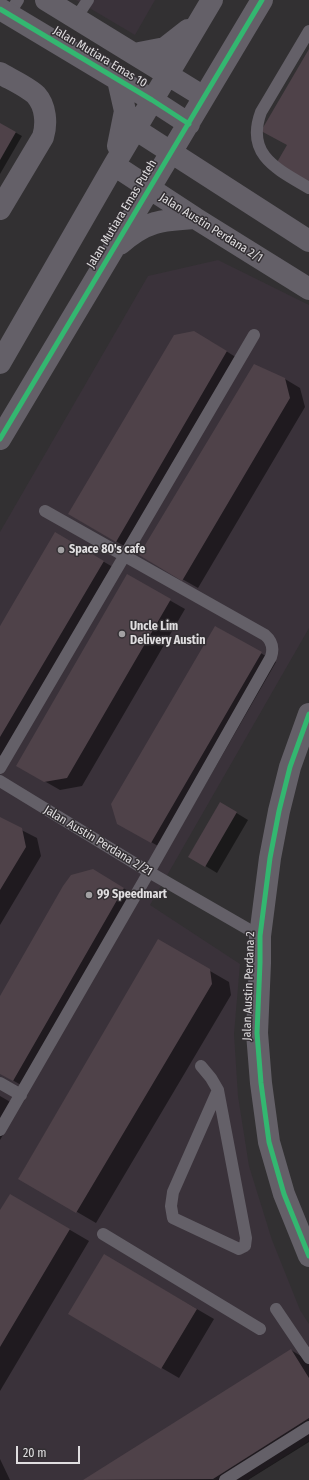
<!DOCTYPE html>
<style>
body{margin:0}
#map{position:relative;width:309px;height:1480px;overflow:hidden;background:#323032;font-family:"Fira Sans Condensed",sans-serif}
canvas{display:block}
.scale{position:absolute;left:16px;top:1446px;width:64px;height:18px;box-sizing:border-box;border:2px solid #e0dee0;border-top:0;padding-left:5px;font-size:12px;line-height:14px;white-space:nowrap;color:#e0dee0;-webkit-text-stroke:3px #332f33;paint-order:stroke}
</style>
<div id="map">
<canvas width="309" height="1480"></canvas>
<div class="scale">20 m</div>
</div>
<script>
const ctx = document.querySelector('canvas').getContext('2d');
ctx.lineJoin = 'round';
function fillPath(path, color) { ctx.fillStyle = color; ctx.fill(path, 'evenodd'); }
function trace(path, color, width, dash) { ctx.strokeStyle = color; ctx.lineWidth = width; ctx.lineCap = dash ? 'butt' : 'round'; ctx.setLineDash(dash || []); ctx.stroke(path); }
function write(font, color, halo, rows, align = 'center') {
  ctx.font = font + ' "Fira Sans Condensed",sans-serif'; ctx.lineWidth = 3; ctx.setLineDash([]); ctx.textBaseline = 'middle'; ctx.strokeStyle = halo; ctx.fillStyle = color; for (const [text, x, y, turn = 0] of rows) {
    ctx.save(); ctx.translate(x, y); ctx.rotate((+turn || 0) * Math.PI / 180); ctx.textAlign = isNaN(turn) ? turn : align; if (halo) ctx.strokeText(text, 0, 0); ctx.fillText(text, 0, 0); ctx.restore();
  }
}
fillPath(new Path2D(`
 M 76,0 L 155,0 L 135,35 Z
 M 218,260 L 309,305 L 309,628 L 150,905 L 240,964 L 234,1034 L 238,1096 L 249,1166 L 272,1240 L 300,1310 L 309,1324 L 309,1441 L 247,1480 L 0,1480 L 0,532 L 148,276 Z`), '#3a323a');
fillPath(new Path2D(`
 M 0,124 L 22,136 L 0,174 Z
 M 210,341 L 242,361 L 131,550 L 69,514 Z
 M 285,379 L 300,388 L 305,407 L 198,588 L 140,555 Z
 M 56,534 L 118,570 L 7,759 L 0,755 L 0,627 Z
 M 127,576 L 185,609 L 82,786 L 60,790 L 18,766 Z
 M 216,627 L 276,662 L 167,851 L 117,823 Z
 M 220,803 L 248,820 L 217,873 L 189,856 Z
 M 0,819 L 37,838 L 41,856 L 0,925 Z
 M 93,871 L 139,897 L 28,1089 L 0,1073 L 0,998 Z
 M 158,941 L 229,982 L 231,995 L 96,1223 L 19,1178 Z
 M 0,1096 L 19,1107 L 0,1140 Z
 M 10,1195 L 89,1241 L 0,1391 L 0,1213 Z
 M 104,1255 L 214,1319 L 179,1378 L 69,1314 Z
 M 291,1350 L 309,1361 L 309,1442 L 248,1480 L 85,1480 Z
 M 0,1459 L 10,1480 L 0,1480 Z`), '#0007');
fillPath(new Path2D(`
 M 309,49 L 309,183 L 276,164 L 287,145 L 261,131 Z
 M 0,123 L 16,132 L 0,160 Z
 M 194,331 L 227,351 L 116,542 L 68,514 L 174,335 Z
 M 254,364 L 285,378 L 290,398 L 182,581 L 139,555 Z
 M 55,532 L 104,561 L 0,737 L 0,626 Z
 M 127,574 L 171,599 L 67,778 L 44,782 L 16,766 Z
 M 215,626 L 262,652 L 151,843 L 117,824 L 111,804 Z
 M 220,802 L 237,812 L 205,867 L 188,857 Z
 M 0,817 L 22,828 L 26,847 L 0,890 Z
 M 93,869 L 124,888 L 13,1081 L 0,1074 L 0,996 L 63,886 L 71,875 Z
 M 158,939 L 210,969 L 212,984 L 76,1213 L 18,1179 Z
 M 10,1194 L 70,1229 L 0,1347 L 0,1210 Z
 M 104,1254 L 197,1309 L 161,1369 L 68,1314 Z
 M 291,1349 L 309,1378 L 309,1418 L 213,1479 L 83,1480 Z`), '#4f4249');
trace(new Path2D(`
 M 9,14 L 18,0
 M 76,18 L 88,0
 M 309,31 L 261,112 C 245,155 277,169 309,188
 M 0,768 L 254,335
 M 0,781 L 149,872 L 260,936
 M 201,1066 L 211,1078 L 218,1090 L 246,1238 L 245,1246 L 239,1249 L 173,1218 L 171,1206 L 173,1192 L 218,1090
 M 0,1083 L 21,1095
 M 0,1130 L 149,872 L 271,657 C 274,648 272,641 265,635 L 45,511
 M 103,1234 L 260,1329
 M 276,1309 L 309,1358
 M 225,1480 L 309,1427`), '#646068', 12);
trace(new Path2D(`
 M 0,73 C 10,79 28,87 36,95 C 46,106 47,124 43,137 L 0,209
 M 309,714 L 290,767 L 279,811 L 270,858 L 260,936 L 260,963 L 257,1033 L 261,1083 L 269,1142 L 284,1194 L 309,1256`), '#646068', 22);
trace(new Path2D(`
 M 46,0 L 204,97
 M 0,9 L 152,100 L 189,124
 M 134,54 L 165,48 L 188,30
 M 135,129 L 309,241
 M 118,146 L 125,111 L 118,80
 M 114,165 L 195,218 L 309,289
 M 120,244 C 146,221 161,220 195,218
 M 0,363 L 114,165 L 212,0
 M 0,439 L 262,0`), '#646068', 22);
trace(new Path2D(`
 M 0,9 L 152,100 L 189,124
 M 0,439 L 262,0
 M 309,714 L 290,767 L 279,811 L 270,858 L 260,936 L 260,963 L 257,1033 L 261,1083 L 269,1142 L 284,1194 L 309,1256`), '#33b770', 5);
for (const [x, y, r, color] of [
 [61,550,4,"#a3a1a3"],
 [122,634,4,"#a3a1a3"],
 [89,895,4,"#a3a1a3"]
]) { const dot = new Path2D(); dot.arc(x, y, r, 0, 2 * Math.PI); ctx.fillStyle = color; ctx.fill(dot); trace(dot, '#332f33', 1.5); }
write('12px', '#e0dee0', '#332f33', [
 ["Jalan Mutiara Emas 10",100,57,31],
 ["Jalan Mutiara Emas Puteh",122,214,-59],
 ["Jalan Austin Perdana 2/1",211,228,32],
 ["Jalan Austin Perdana 2/21",98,841,31],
 ["Jalan Austin Perdana 2",249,986,-88]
]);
write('bold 12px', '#e0dee0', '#332f33', [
 ["Space 80's cafe",69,550],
 ["Uncle Lim",130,627],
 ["Delivery Austin",130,641],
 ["99 Speedmart",97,895]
], 'left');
</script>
